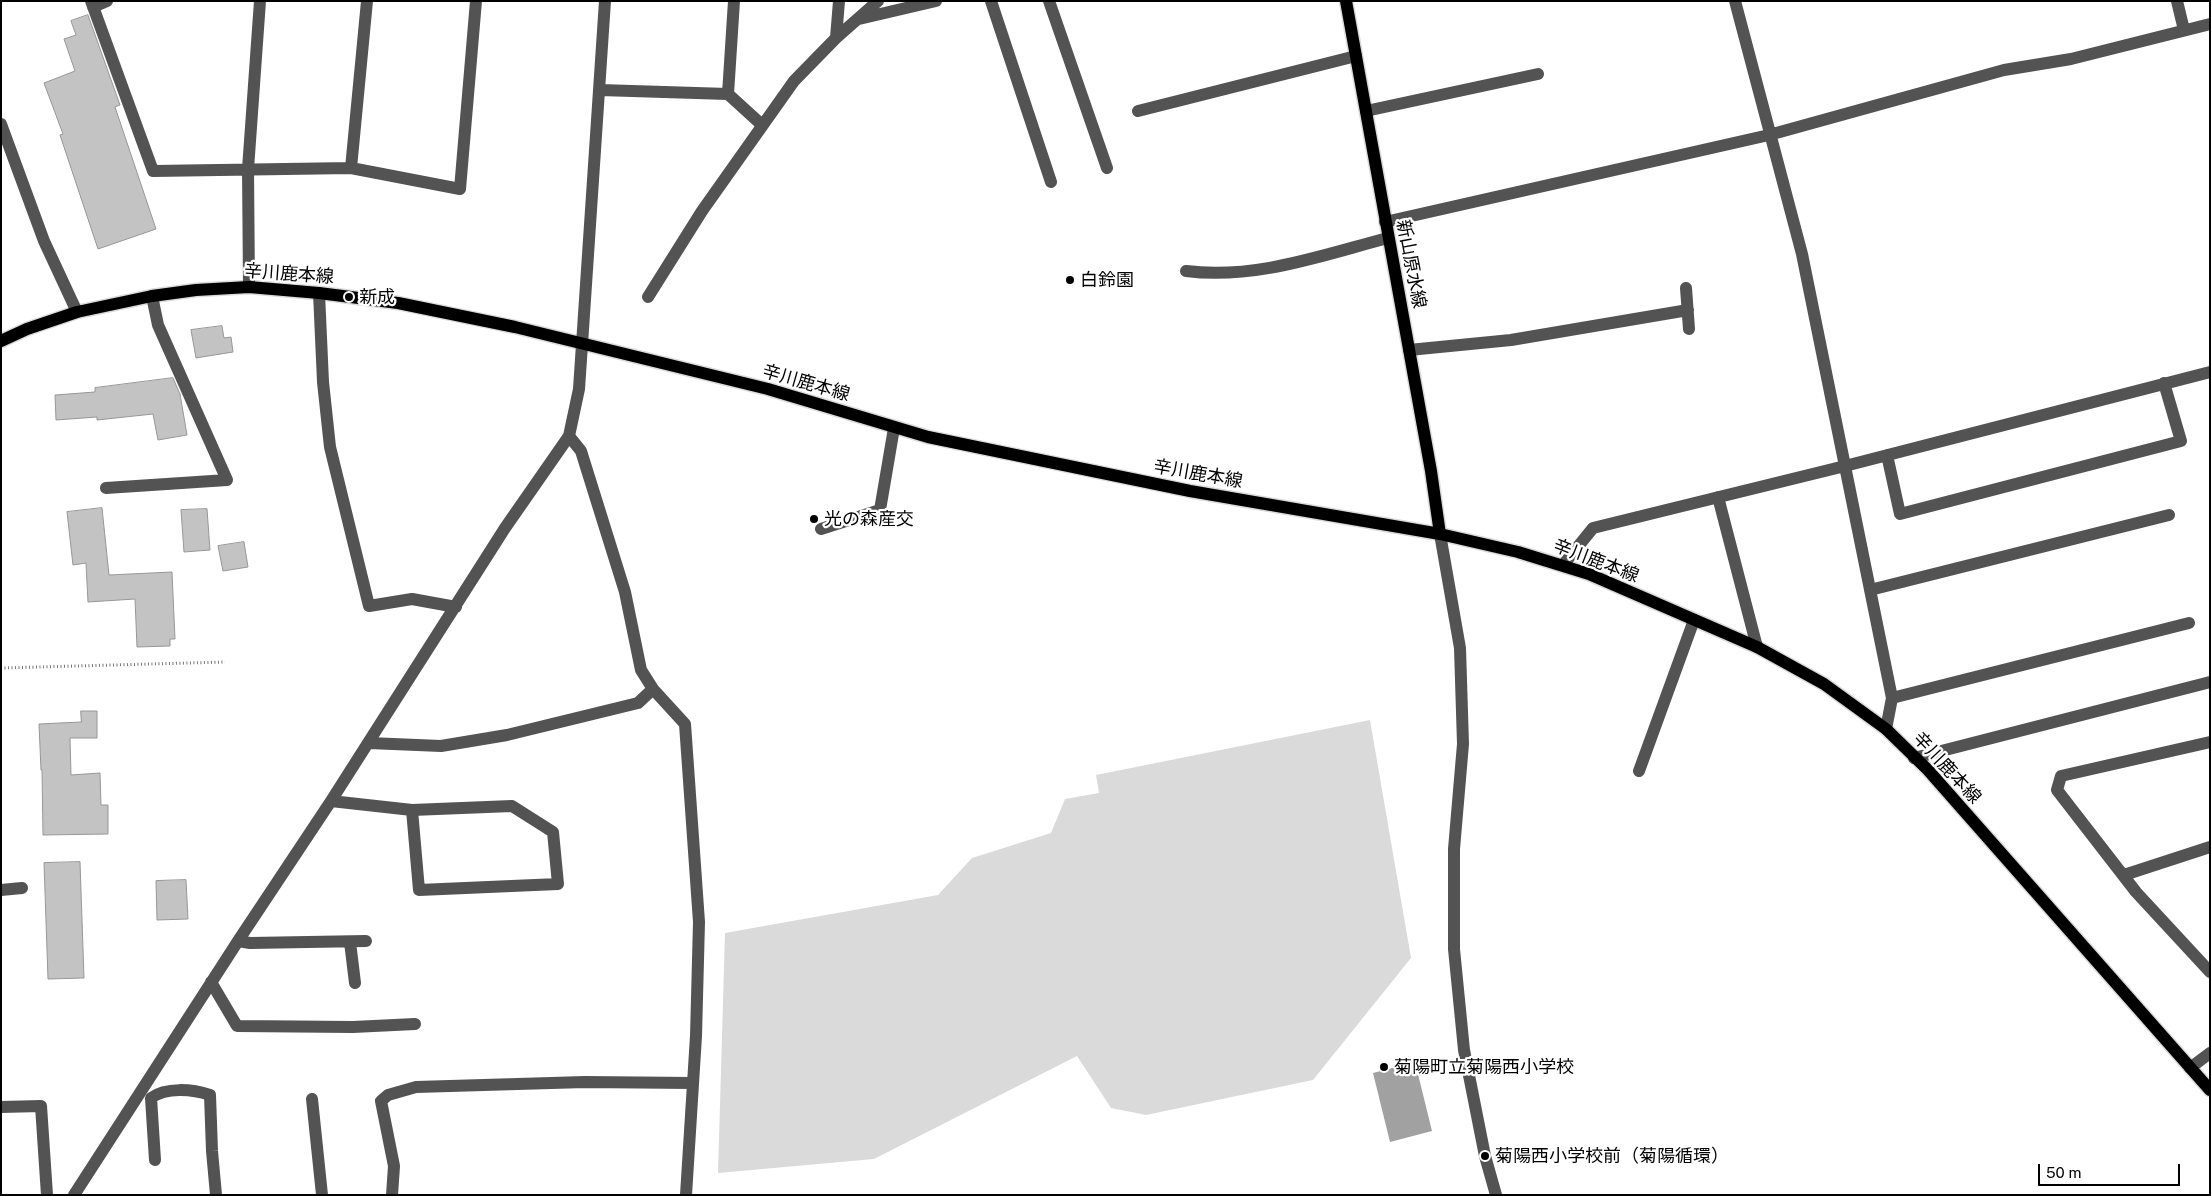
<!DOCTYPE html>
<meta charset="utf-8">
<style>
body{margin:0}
#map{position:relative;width:2211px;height:1196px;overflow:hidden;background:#fff;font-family:"Public Sans",sans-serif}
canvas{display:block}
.frame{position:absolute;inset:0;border:2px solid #000;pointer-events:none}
.scale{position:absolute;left:2038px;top:1164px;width:142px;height:22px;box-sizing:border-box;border:2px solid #000;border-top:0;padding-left:6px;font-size:15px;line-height:18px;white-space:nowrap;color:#000;-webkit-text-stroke:4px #fff;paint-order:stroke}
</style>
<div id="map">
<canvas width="2211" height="1196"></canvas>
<div class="frame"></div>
<div class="scale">50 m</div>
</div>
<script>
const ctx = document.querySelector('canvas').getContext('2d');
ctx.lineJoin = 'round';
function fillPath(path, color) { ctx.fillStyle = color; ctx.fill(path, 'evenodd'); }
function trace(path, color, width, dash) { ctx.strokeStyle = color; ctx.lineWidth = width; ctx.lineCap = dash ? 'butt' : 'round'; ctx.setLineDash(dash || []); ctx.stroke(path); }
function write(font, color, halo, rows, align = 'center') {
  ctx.font = font + ' "Public Sans","Noto Sans JP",sans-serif'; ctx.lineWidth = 4.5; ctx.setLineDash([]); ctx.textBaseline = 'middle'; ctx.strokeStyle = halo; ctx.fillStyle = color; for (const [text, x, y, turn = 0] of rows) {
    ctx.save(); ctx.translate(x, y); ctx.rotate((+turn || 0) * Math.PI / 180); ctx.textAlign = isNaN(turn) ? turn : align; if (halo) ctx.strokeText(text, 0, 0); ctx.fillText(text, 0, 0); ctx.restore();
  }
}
fillPath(new Path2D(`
 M 1370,720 L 1411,958 L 1313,1080 L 1146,1115 L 1111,1108 L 1077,1056 L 874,1159 L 718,1173 L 725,933 L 938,895 L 972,858 L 1051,833 L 1065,799 L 1099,793 L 1096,775 Z`), '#dadada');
fillPath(new Path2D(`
 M 1415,1062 L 1432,1131 L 1390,1142 L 1373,1073 Z`), '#a1a1a1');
const building = new Path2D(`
 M 88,15 L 120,105 L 115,107 L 156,229 L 98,249 L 60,135 L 63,134 L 44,83 L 75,71 L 64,39 L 76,35 L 71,21 Z
 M 222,326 L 224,338 L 231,337 L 233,352 L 196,358 L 191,330 Z
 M 173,378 L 180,394 L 187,435 L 158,440 L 153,414 L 97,420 L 97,417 L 56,420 L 55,395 L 95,392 L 95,388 Z
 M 102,508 L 109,575 L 172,572 L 175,639 L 170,639 L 170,646 L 137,647 L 135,599 L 88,602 L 86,563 L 73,565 L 67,512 Z
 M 207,509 L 210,550 L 184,552 L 181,510 Z
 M 244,542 L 248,567 L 223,571 L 218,546 Z
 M 81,711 L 97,711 L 97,738 L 70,738 L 71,775 L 100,773 L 101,805 L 108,805 L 108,834 L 43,835 L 42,770 L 41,770 L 39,724 L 81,722 Z
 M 80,862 L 84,978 L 48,979 L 44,863 Z
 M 186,880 L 188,919 L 157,920 L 156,881 Z`);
fillPath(building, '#c3c3c3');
trace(building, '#979797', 1);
const major = new Path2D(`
 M 1346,1 L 1431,471 L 1440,534
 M 1,341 L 27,329 L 77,312 L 152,296 L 196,290 L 249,287 L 319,293 L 398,303 L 515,327 L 768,389 L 928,437 L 1190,491 L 1440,534 L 1518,552 L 1589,574 L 1757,647 L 1824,684 L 1886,729 L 1928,770 L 2210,1090`);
trace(major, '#dbdbdb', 15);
trace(new Path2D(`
 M 1,668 L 225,662`), '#757575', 3, [1, 2.5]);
trace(new Path2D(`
 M 91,1 L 153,171 L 351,168 L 460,189 L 476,1
 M 991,1 L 1051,182
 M 1049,1 L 1107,168
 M 1735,1 L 1802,254 L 1892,698 L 1886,729
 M 2177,1 L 2184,30
 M 93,7 L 107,1
 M 859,19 L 936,1
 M 836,38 L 839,1
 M 600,90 L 728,94 L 762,125
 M 728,94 L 734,1
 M 1138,111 L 1356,56
 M 1366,111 L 1538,74
 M 1,124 L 44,241 L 77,312
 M 351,168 L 367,1
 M 1385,222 L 1769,135 L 2004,70 L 2071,59 L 2210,24
 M 1186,271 C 1255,280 1322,255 1388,238
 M 249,287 L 248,169 L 260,1
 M 1686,288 L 1689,329
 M 319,293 L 323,382 L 330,447 L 369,606 L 412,599 L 456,607
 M 648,297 L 702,211 L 794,81 L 836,38 L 878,1
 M 1409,350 L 1511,340 L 1688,310
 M 569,436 L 581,451 L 625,592 L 641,670 L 653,689 L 685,724 L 699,922 L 696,1036 L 686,1195
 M 1887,455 L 1900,514 L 2181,441 L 2164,383
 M 106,488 L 227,480 L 158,325 L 152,296
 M 1718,497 L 1757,647
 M 821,529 L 880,510 L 894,428
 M 1440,534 L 1460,648 L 1463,744 L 1454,849 L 1454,949 L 1464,1050 L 1485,1156 L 1496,1195
 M 1563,565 L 1593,528 L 1845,466 L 2210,372
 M 1870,590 L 2169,515
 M 1892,698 L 2189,623
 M 2210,742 L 2061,776 L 2057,790 L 2136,892 L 2210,972
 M 369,743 L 441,746 L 507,735 L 638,703 L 653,689
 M 1914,758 L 2210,682
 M 1639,771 L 1694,620
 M 331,801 L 412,810 L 512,806 L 553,832 L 558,884 L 419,890 L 412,810
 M 2124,875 L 2210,847
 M 1,890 L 22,888
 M 238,941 L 250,943 L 366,941
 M 350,942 L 355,983
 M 211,982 L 237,1026 L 353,1027 L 415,1024
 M 2190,1068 L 2210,1053
 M 312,1099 L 322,1195
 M 1,1107 L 41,1106 L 47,1195
 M 155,1160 L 151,1098 C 166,1087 192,1089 210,1095 L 212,1151 L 216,1195
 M 74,1195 L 238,941 L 331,801 L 505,528 L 569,436 L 579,389 L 605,1
 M 392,1195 L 394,1166 L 381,1101 L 388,1095 L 416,1087 L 585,1082 L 692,1083`), '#535353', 12);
trace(major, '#000', 12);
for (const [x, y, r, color] of [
 [1070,280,5,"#000"],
 [349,297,5,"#000"],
 [814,519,5,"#000"],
 [1384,1067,5,"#000"],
 [1485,1156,5,"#000"]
]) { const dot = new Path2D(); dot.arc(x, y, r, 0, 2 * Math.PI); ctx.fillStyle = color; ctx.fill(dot); trace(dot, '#fff', 2); }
write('18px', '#000', '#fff', [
 ["新山原水線",1411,264,79],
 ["辛川鹿本線",289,274,4],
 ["辛川鹿本線",806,383,16],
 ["辛川鹿本線",1198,474,10],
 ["辛川鹿本線",1596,561,21],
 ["辛川鹿本線",1947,768,47]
]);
write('18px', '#000', '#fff', [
 ["白鈴園",1080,280],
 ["新成",359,297],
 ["光の森産交",824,519],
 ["菊陽町立菊陽西小学校",1394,1067],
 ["菊陽西小学校前（菊陽循環）",1495,1156]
], 'left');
</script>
